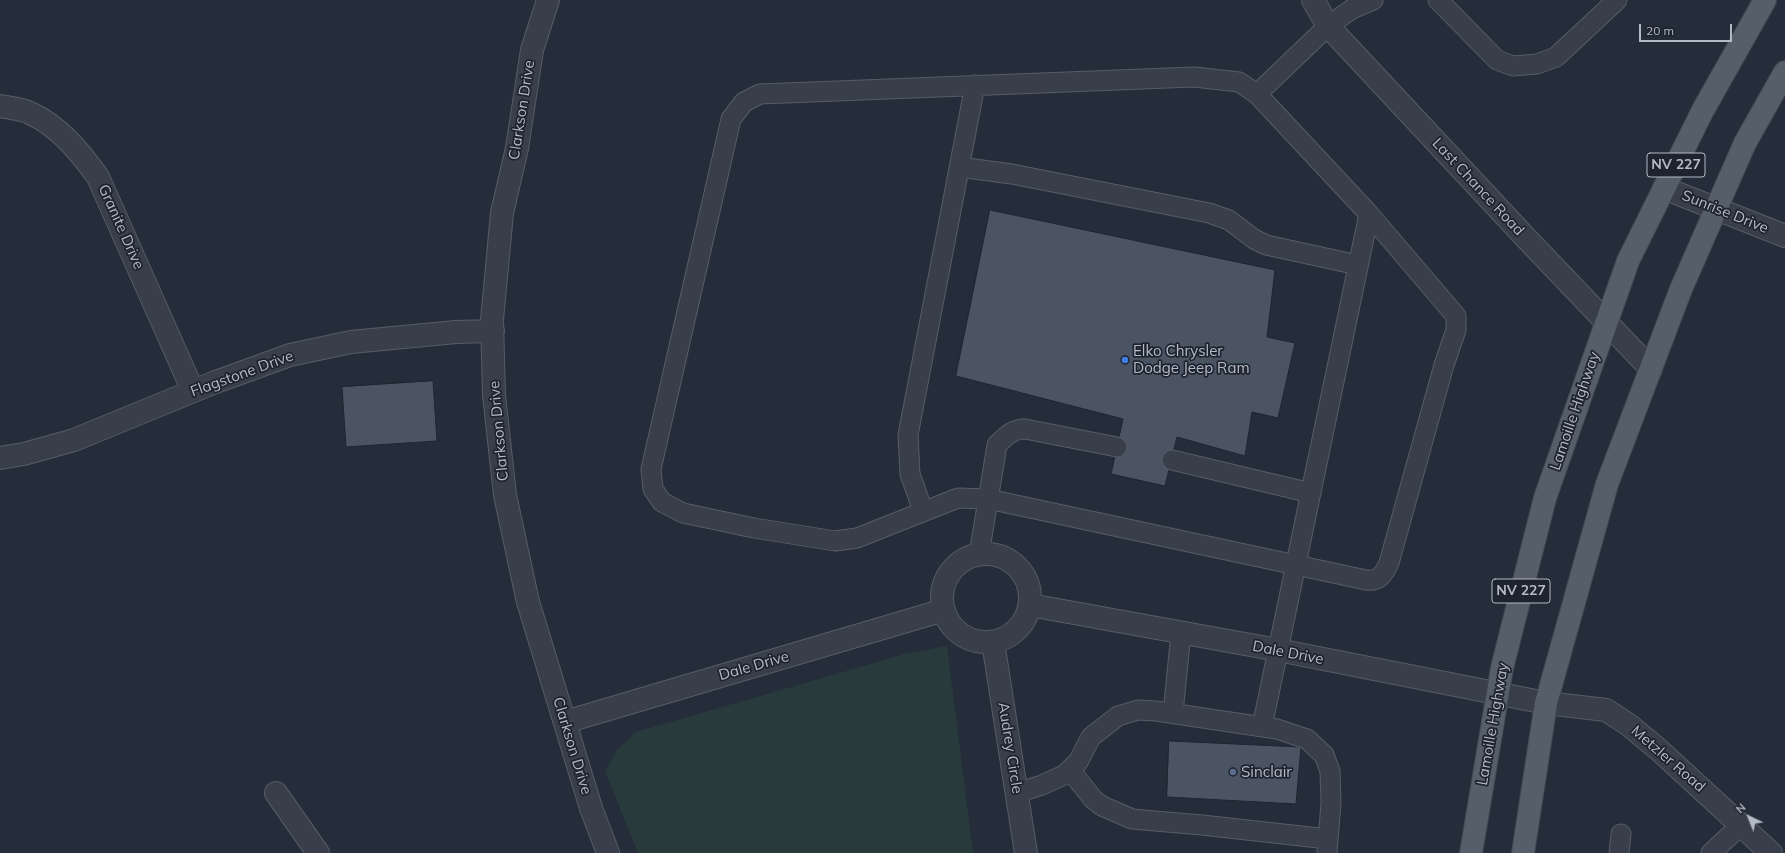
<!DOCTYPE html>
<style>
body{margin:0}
#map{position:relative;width:1785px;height:853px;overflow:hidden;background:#252d3a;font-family:Mulish,sans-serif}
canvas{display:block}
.north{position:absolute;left:1729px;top:797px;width:40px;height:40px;-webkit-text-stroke:3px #1e242f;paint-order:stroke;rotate:317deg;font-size:11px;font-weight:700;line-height:16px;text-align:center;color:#b4bac6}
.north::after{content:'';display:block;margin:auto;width:14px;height:18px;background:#b4bac6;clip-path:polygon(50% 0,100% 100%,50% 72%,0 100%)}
.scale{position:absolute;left:1639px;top:24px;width:93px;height:18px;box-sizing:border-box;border:2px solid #b4bac6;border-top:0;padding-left:5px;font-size:12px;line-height:14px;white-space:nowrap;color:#b4bac6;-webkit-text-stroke:3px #1e242f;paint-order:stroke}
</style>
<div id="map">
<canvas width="1785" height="853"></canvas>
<div class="north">N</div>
<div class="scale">20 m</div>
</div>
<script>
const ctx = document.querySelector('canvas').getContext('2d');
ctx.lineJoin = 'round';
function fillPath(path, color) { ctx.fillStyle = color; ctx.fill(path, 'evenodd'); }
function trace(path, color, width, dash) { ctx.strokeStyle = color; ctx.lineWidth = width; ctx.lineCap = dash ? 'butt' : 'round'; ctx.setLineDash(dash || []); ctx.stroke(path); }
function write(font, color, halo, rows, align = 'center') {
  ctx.font = font + ' Mulish,sans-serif'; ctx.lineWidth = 3.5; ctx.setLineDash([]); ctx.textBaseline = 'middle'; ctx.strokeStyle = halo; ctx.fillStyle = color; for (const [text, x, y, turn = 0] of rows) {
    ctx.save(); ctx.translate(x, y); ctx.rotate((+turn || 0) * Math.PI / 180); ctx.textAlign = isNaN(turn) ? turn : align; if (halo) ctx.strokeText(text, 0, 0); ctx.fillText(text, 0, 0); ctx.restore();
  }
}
fillPath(new Path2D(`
 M 947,646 L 973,853 L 638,853 L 605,771 L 617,750 L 636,732 L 905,654 Z`), '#283a3c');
const building = new Path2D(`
 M 990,210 L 1275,270 L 1267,337 L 1295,343 L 1278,418 L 1252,412 L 1245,456 L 1177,437 L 1165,486 L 1111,474 L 1123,419 L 956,376 Z
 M 433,381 L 437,441 L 346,447 L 342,387 Z
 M 1169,741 L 1301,747 L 1296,804 L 1167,797 Z`);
fillPath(building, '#4b5463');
trace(building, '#1f2631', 1);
const lane = new Path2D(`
 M 1438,0 L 1497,60 L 1513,66 L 1537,64 L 1556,57 L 1617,0
 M 1194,77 L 1239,82 L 1257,94 L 1369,214 L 1456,316 L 1456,330 L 1444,365 L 1389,563 C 1384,574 1379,582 1366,580 L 988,499 L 958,498 L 857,538 L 835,541 L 754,528 L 683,513 L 662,502 L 653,489 L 651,469 L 731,119 L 744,102 L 760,94 Z
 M 1257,94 L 1328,26 L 1352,9 L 1373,0
 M 959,167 L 1012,174 L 1209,213 L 1229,220 L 1254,239 L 1266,245 L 1358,265
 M 1172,460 L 1311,493
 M 923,511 L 910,474 L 908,435 L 975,85
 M 979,555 L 997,445 C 1006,436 1012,429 1025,429 L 1117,447
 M 1173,713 L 1181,633
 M 1262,727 L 1369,214
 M 1070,770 L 1093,799 L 1102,806 L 1132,819 L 1202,825 L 1328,839
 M 1017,793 L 1042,785 L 1064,775 L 1078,762 L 1091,737 L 1118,716 L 1138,710 L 1156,711 L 1277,729 L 1307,739 L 1324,755 L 1330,771 L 1331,803 L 1327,853
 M 1619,853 L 1621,834
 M 1711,853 L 1741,825`);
const street = new Path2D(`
 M 548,0 L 532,50 L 517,148 L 502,213 L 492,320 L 494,395 L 505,495 L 528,602 L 591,808 L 608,853
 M 1313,0 L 1328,26 L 1526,238 L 1651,369
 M 0,106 C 10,108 22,109 30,113 C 59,126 80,152 98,177 L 193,391
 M 1664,188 L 1785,236
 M 0,458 L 24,454 L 74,440 L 213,383 L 290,355 L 351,342 L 456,332 L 493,331
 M942 598a44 44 0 1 1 88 0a44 44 0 1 1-88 0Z
 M 1030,605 L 1278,650 L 1546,703 L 1606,710 L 1629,725 L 1659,750 L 1771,853
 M 993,642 L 1026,853
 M 565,722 L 944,610
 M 276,793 L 318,853`);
const primary = new Path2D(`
 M 1471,853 L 1502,668 L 1545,498 L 1628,261 L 1703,110 L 1765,0
 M 1523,853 L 1546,703 L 1607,484 L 1681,289 L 1745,143 L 1785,72`);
trace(lane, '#565d68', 21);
trace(street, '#565d68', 24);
trace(primary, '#414853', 24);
trace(lane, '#383f4a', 19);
trace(street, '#383f4a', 22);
trace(primary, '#565e6a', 22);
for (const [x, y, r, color] of [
 [1125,360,4,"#3f7fe0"],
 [1233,772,4,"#5c6f8a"]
]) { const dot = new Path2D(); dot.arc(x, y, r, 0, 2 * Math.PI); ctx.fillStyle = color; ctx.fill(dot); trace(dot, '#1e242f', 1.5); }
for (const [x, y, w] of [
 [1676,165,58],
 [1521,591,58]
]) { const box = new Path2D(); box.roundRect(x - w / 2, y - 12, w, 24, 3); ctx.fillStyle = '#1e242f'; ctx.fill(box); trace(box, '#b4bac6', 1); }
write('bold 14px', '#b4bac6', null, [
 ["NV 227",1676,165],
 ["NV 227",1521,591]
]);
write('15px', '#b4bac6', '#1e242f', [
 ["Clarkson Drive",522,110,-81],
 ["Last Chance Road",1478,187,47],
 ["Sunrise Drive",1725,212,22],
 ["Granite Drive",121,227,66],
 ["Flagstone Drive",242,374,-20],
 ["Lamoille Highway",1575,411,-71],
 ["Clarkson Drive",499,431,-95],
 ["Dale Drive",1288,653,11],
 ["Dale Drive",754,666,-16],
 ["Lamoille Highway",1493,724,-80],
 ["Clarkson Drive",572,746,73],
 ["Audrey Circle",1010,748,81],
 ["Metzler Road",1668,759,41]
]);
write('15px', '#b4bac6', '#1e242f', [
 ["Elko Chrysler",1133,351],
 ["Dodge Jeep Ram",1133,368],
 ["Sinclair",1241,772]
], 'left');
</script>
